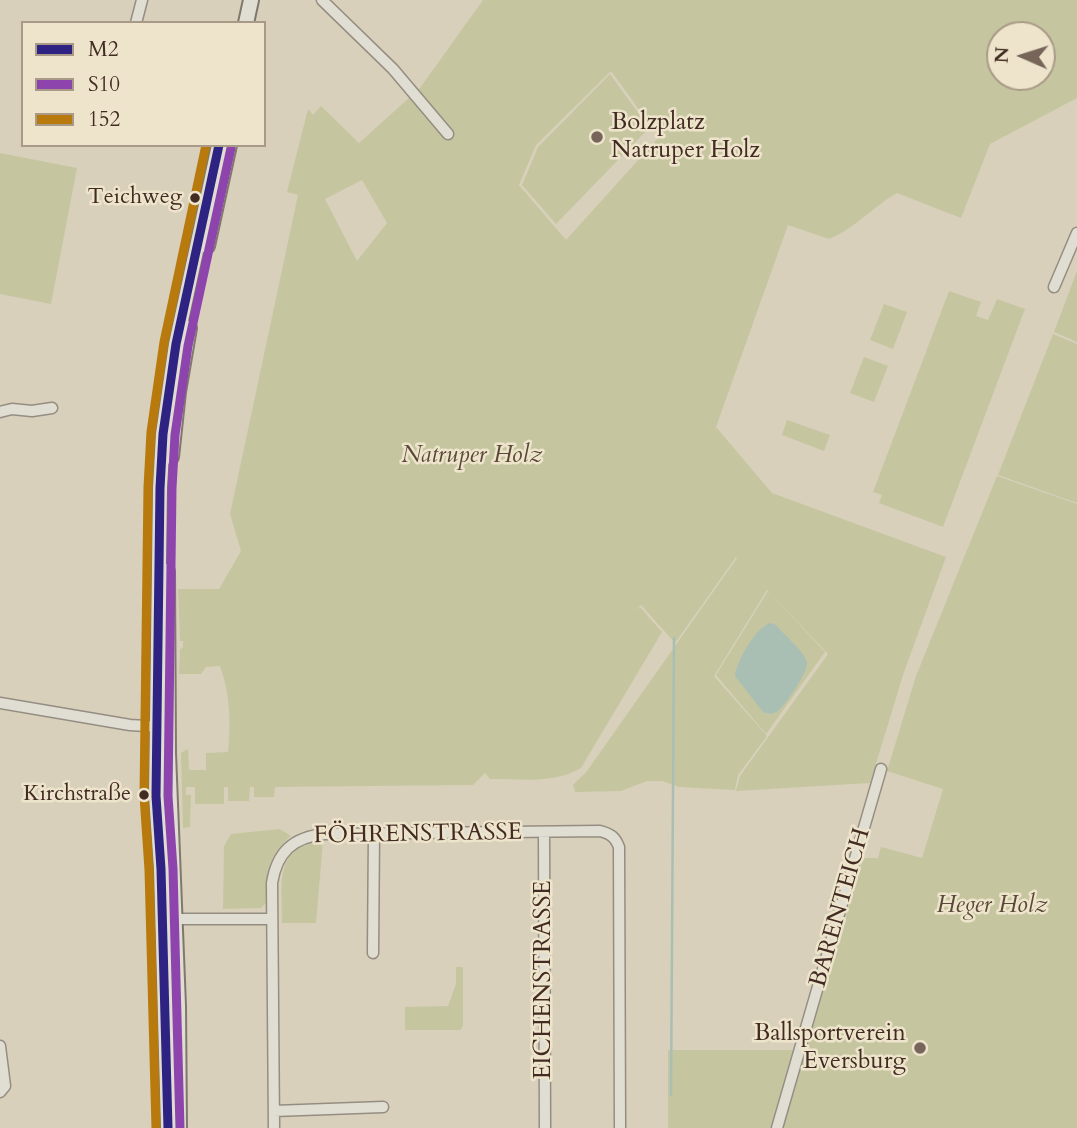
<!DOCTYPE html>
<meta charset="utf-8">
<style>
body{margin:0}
#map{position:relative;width:1077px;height:1128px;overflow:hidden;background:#d8d0bb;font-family:Cardo,serif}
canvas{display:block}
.legend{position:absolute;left:21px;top:21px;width:245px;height:126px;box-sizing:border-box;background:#ede4cb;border:2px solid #a99a87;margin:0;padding:9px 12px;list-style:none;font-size:21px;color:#422b22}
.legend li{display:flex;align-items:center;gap:14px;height:35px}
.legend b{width:35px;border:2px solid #a99a87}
.north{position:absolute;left:986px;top:21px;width:70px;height:70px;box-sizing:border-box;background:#ede4cb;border:2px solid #a99a87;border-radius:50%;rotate:273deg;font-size:19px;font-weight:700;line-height:28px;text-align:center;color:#422b22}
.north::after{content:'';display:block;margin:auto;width:24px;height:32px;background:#766558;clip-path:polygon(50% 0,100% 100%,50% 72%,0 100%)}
</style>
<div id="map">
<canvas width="1077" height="1128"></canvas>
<ul class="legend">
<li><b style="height:9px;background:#2e2382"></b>M2</li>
<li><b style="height:9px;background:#8e44ad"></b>S10</li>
<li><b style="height:9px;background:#b87a0c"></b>152</li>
</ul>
<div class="north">N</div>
</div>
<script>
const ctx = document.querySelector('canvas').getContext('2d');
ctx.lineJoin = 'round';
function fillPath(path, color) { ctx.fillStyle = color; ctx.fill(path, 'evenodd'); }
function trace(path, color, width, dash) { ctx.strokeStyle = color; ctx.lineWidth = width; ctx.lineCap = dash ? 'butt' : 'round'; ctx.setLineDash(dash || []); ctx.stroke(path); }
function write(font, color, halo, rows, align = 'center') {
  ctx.font = font + ' Cardo,serif'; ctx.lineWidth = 5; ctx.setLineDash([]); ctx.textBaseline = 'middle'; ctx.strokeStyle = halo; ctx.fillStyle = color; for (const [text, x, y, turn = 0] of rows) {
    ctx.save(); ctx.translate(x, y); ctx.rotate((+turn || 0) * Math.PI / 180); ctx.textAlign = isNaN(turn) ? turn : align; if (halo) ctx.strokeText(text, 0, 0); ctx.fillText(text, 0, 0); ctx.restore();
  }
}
fillPath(new Path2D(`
 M 483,0 L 1077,0 L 1077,98 L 990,144 L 961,218 L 897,193 C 873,207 854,229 829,239 L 788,225 L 716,427 L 772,493 L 946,557 L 904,672 L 870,783 L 736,791 L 740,776 L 828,654 L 736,557 L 675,643 L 641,605 L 634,612 L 640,607 L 662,632 L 581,768 C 555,784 521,779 490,779 L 485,773 L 473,785 L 275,787 L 274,797 L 254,797 L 254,787 L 250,787 L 249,801 L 228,801 L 228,787 L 224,787 L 224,804 L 195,804 L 195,787 L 186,787 L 186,795 L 191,795 L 190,827 L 183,828 L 181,753 L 188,749 L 189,770 L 206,770 L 206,753 L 228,752 C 231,721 230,694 220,666 L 206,667 L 201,674 L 179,674 L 180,649 L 183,648 L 183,641 L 180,641 L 178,589 L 219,589 L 241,551 L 230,514 L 298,195 L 287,192 L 308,109 L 313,115 L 321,106 L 359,143 L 420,88 ZM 1000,35 L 1042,35 L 1042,77 L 1000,77 ZM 611,71 L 659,137 L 566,240 L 519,185 L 536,145 ZM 362,180 L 387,223 L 357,261 L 325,199 Z
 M 610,74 L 649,128 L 556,224 L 522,185 L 538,147 Z
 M 0,153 L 77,168 L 51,304 L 0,294 Z
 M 1077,271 L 1077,342 L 1054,332 Z
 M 949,291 L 981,302 L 976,316 L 988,320 L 997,299 L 1025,309 L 943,527 L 879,503 L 882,495 L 873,492 Z
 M 884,304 L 907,312 L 893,349 L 870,340 Z
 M 1053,334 L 1077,344 L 1077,503 L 998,475 Z
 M 864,357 L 888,366 L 874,402 L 850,393 Z
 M 787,420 L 830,435 L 824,451 L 782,435 Z
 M 997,476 L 1077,504 L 1077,1128 L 783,1128 L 863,858 L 878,858 L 881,847 L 922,858 L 943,789 L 887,771 L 916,676 Z
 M 737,558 L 767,590 L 714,676 L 767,736 L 738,775 L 735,790 L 679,787 L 662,781 L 647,781 L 621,791 L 575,792 L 573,785 L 587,771 Z
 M 768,591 L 825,652 L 766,734 L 716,675 Z
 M 280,829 L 291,836 C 267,857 266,872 266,903 L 261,908 L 223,909 L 224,846 L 231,834 Z
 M 323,841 L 316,923 L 282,923 C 283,883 272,848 323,841 Z
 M 456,967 L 463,967 L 463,1026 L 460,1030 L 405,1030 L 405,1007 L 448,1006 L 456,984 Z
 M 668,1050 L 795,1050 L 773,1128 L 668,1128 Z`), '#c5c6a0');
fillPath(new Path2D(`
 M 771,623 L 776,625 C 783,634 806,653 807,663 C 807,673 787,703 779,710 C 774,715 769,714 763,712 L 735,676 C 736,662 757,625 771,623 Z`), '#aabfb4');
trace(new Path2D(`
 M 671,1095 L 674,638`), '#aabfb4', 2.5);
const street = new Path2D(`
 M 322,0 L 393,69 L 448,134
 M 136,23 L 142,0
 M 1054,287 L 1077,233
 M 0,412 L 12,409 L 32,411 L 52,408
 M 0,703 L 130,725 L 162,727
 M 544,832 L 545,1128
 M 170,919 L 272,919
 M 373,953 L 374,833
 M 0,1046 L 5,1086 L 0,1092
 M 274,1111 L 383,1107
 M 274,1128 L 272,883 C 277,852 293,837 325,834 L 600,831 C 611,834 615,837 619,847 L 620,1128
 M 777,1128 L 881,769`);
const secondary = new Path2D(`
 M 246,23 L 251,0
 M 207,246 L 229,145
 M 171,457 L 178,392 L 189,328
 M 167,571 L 168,753 L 178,1006 L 179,1128
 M 168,1128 L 161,869 L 156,796 L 160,488 L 163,434 L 176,344 L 219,145`);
trace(street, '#958d81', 13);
trace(secondary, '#80786c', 18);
trace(street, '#e0ddd2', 10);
trace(secondary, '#e0ddd2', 14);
trace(new Path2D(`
 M 168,1128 L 161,869 L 156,796 L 160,488 L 163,434 L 176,344 L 219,145`), '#2e2382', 9);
trace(new Path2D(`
 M 180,1128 L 173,869 L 168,796 L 172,488 L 175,435 L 188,346 L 231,148`), '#8e44ad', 9);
trace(new Path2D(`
 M 156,1128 L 149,870 L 144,796 L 148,487 L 151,432 L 164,342 L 206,145`), '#b87a0c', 9);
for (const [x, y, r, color] of [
 [597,137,7,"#766558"],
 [195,198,6,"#422b22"],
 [144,795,6,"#422b22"],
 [920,1048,7,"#766558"]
]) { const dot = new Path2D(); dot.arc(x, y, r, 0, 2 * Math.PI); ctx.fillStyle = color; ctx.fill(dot); trace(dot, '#ede4cb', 2.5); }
write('22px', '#422b22', '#ede4cb', [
 ["Teichweg",182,198],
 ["Kirchstraße",131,795]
], 'right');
write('24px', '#422b22', '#ede4cb', [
 ["Bolzplatz",611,123],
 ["Natruper Holz",611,151],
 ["Ballsportverein",906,1034,"right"],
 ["Eversburg",906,1062,"right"]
], 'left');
write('italic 24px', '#594837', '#ede4cb', [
 ["Natruper Holz",472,456],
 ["Heger Holz",992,906]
]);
write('24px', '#422b22', '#ede4cb', [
 ["FÖHRENSTRASSE",418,835,-1],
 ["BARENTEICH",841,908,-74],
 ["EICHENSTRASSE",544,980,-90]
]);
</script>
